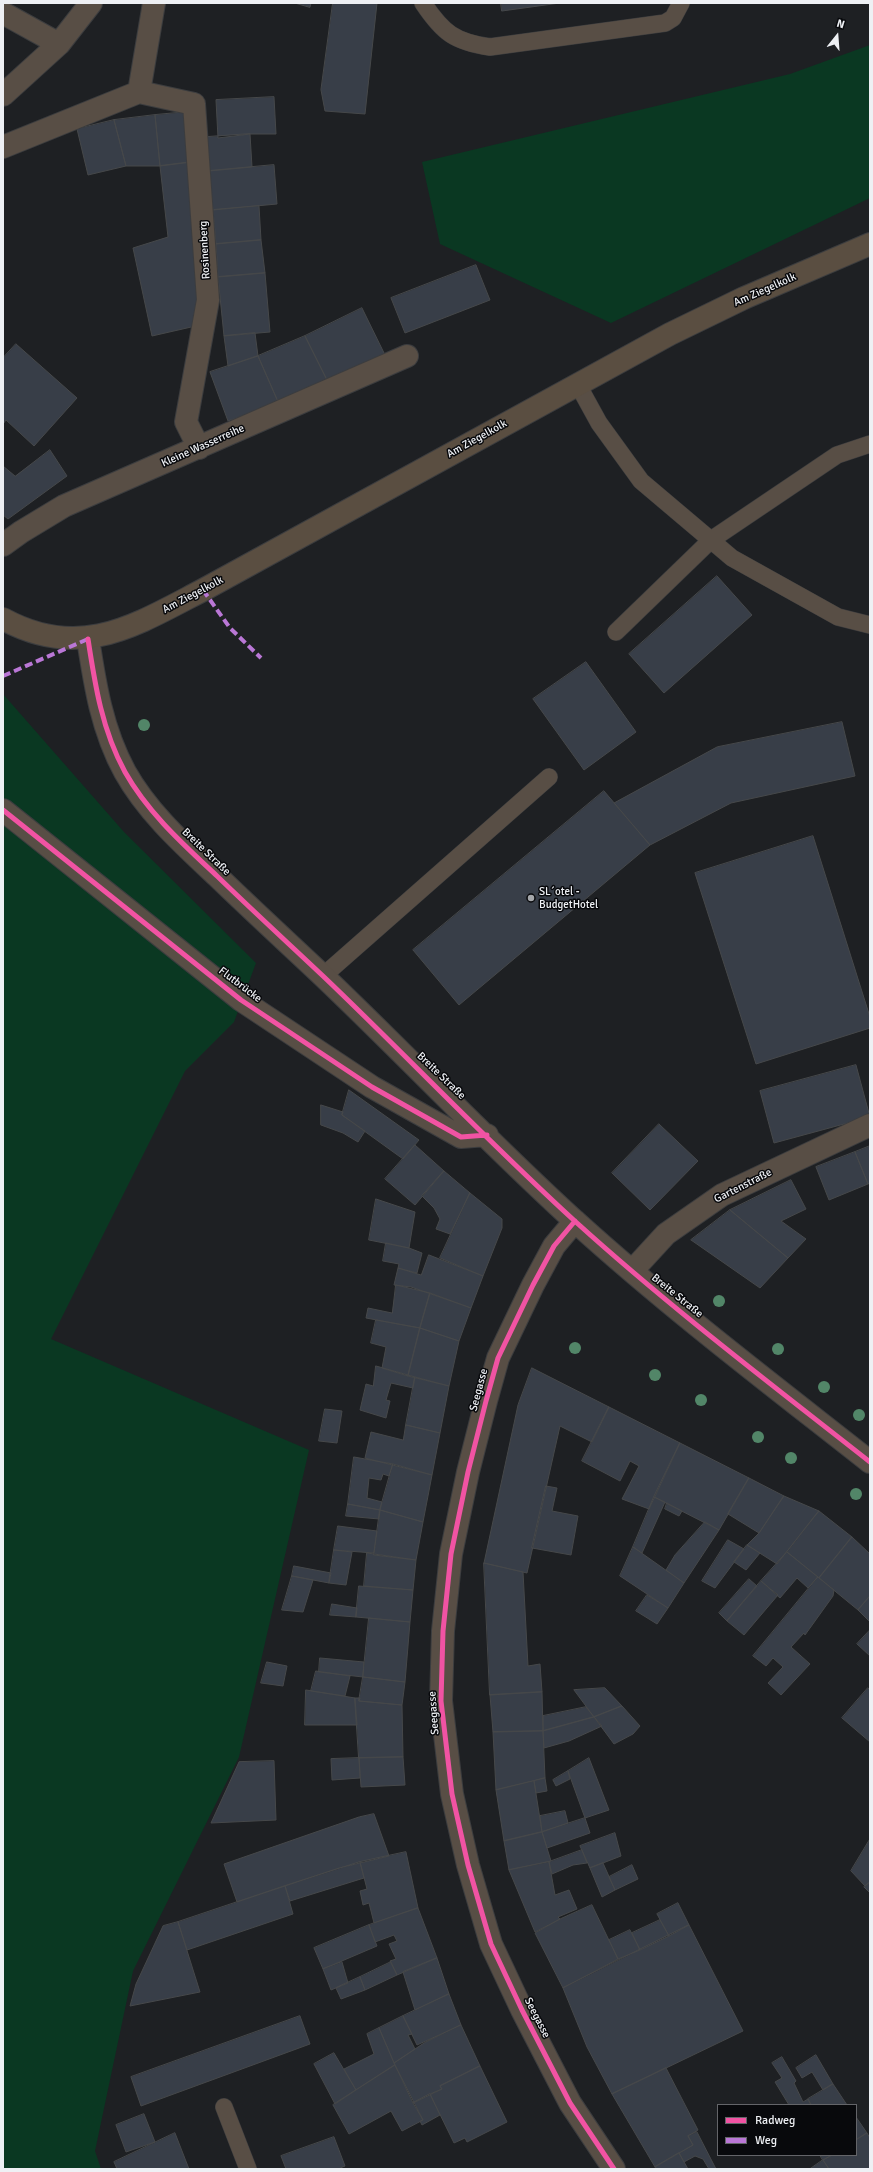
<!DOCTYPE html>
<meta charset="utf-8">
<style>
body{margin:0}
#map{position:relative;width:873px;height:2172px;overflow:hidden;background:#1e2023;font-family:Signika,sans-serif}
canvas{display:block}
.frame{position:absolute;inset:0;border:4px solid #eef0f4;pointer-events:none}
.legend{position:absolute;left:717px;top:2104px;width:140px;height:52px;box-sizing:border-box;background:#08090c;border:1px solid #646569;margin:0;padding:5px 7px;list-style:none;font-size:12px;color:#eef0f4}
.legend li{display:flex;align-items:center;gap:8px;height:20px}
.legend b{width:20px;border:1px solid #646569}
.north{position:absolute;left:817px;top:16px;width:40px;height:40px;-webkit-text-stroke:3px #08090c;paint-order:stroke;rotate:17deg;font-size:11px;font-weight:700;line-height:16px;text-align:center;color:#eef0f4}
.north::after{content:'';display:block;margin:auto;width:14px;height:18px;background:#eef0f4;clip-path:polygon(50% 0,100% 100%,50% 72%,0 100%)}
</style>
<div id="map">
<canvas width="873" height="2172"></canvas>
<div class="frame"></div>
<ul class="legend">
<li><b style="height:5px;background:#f153a3"></b>Radweg</li>
<li><b style="height:5px;background:#ba77d6"></b>Weg</li>
</ul>
<div class="north">N</div>
</div>
<script>
const ctx = document.querySelector('canvas').getContext('2d');
ctx.lineJoin = 'round';
function fillPath(path, color) { ctx.fillStyle = color; ctx.fill(path, 'evenodd'); }
function trace(path, color, width, dash) { ctx.strokeStyle = color; ctx.lineWidth = width; ctx.lineCap = dash ? 'butt' : 'round'; ctx.setLineDash(dash || []); ctx.stroke(path); }
function write(font, color, halo, rows, align = 'center') {
  ctx.font = font + ' Signika,sans-serif'; ctx.lineWidth = 3; ctx.setLineDash([]); ctx.textBaseline = 'middle'; ctx.strokeStyle = halo; ctx.fillStyle = color; for (const [text, x, y, turn = 0] of rows) {
    ctx.save(); ctx.translate(x, y); ctx.rotate((+turn || 0) * Math.PI / 180); ctx.textAlign = isNaN(turn) ? turn : align; if (halo) ctx.strokeText(text, 0, 0); ctx.fillText(text, 0, 0); ctx.restore();
  }
}
fillPath(new Path2D(`
 M 870,45 L 870,198 L 611,323 L 440,244 L 422,162 L 790,74 Z
 M 3,694 L 124,832 L 256,963 L 234,1022 L 185,1071 L 51,1339 L 309,1450 L 239,1757 L 133,1971 L 95,2151 L 101,2169 L 3,2169 Z`), '#0a3822');
const building = new Path2D(`
 M 295,3 L 311,3 L 310,7 Z
 M 333,3 L 377,3 L 365,114 L 325,111 L 321,90 Z
 M 501,3 L 560,3 L 502,11 Z
 M 274,97 L 276,134 L 250,134 L 218,138 L 216,100 Z
 M 187,112 L 192,162 L 160,166 L 155,115 Z
 M 155,115 L 160,166 L 126,166 L 114,120 Z
 M 114,120 L 126,166 L 88,175 L 77,129 Z
 M 250,134 L 252,167 L 209,171 L 207,137 Z
 M 192,162 L 200,325 L 152,336 L 133,248 L 168,237 L 160,166 Z
 M 274,165 L 277,204 L 213,210 L 209,171 Z
 M 259,206 L 261,240 L 216,244 L 213,210 Z
 M 261,240 L 265,273 L 218,277 L 216,244 Z
 M 476,265 L 490,300 L 405,333 L 391,298 Z
 M 265,273 L 270,332 L 224,336 L 218,277 Z
 M 362,308 L 385,355 L 328,382 L 305,336 Z
 M 255,333 L 258,356 L 228,366 L 224,336 Z
 M 305,336 L 328,382 L 279,404 L 258,356 Z
 M 16,344 L 77,398 L 34,446 L 6,420 L 3,424 L 3,358 Z
 M 258,356 L 279,404 L 228,421 L 210,372 Z
 M 50,450 L 67,476 L 8,519 L 3,515 L 3,466 L 15,476 Z
 M 717,576 L 752,615 L 664,693 L 629,654 Z
 M 586,662 L 636,732 L 584,770 L 533,699 Z
 M 842,722 L 855,776 L 731,803 L 650,845 L 614,803 L 717,747 Z
 M 604,791 L 650,845 L 459,1005 L 413,950 Z
 M 813,836 L 870,1017 L 870,1028 L 756,1064 L 695,873 Z
 M 856,1065 L 870,1117 L 774,1143 L 760,1091 Z
 M 349,1090 L 419,1140 L 403,1159 L 342,1115 Z
 M 321,1105 L 343,1112 L 342,1115 L 365,1131 L 358,1142 L 343,1133 L 321,1125 Z
 M 659,1124 L 698,1161 L 650,1210 L 612,1173 Z
 M 415,1145 L 444,1171 L 415,1205 L 385,1179 Z
 M 870,1146 L 870,1183 L 868,1184 L 855,1152 Z
 M 855,1152 L 868,1184 L 829,1200 L 816,1167 Z
 M 444,1171 L 470,1193 L 450,1234 L 436,1229 L 440,1219 L 434,1208 L 422,1196 Z
 M 791,1180 L 806,1209 L 781,1221 L 806,1239 L 788,1258 L 730,1210 Z
 M 470,1193 L 502,1219 L 502,1228 L 483,1276 L 440,1258 Z
 M 376,1199 L 415,1212 L 409,1248 L 369,1240 Z
 M 730,1210 L 788,1258 L 760,1288 L 691,1240 Z
 M 386,1243 L 409,1248 L 422,1253 L 417,1273 L 398,1268 L 399,1264 L 383,1261 Z
 M 429,1255 L 483,1276 L 471,1308 L 411,1287 L 394,1285 L 398,1268 L 421,1275 Z
 M 396,1285 L 430,1293 L 420,1328 L 366,1318 L 368,1308 L 392,1313 Z
 M 430,1293 L 471,1308 L 459,1341 L 420,1328 Z
 M 376,1320 L 420,1328 L 408,1376 L 382,1368 L 386,1347 L 371,1343 Z
 M 420,1328 L 459,1341 L 449,1386 L 408,1376 Z
 M 376,1366 L 415,1377 L 413,1388 L 391,1383 L 386,1400 L 390,1401 L 386,1418 L 360,1410 L 366,1384 L 373,1386 Z
 M 532,1368 L 609,1407 L 592,1442 L 560,1426 L 527,1573 L 484,1563 L 518,1405 Z
 M 415,1377 L 449,1386 L 440,1433 L 406,1425 Z
 M 609,1407 L 680,1443 L 649,1509 L 622,1499 L 639,1466 L 630,1461 L 620,1481 L 582,1461 Z
 M 325,1409 L 342,1411 L 337,1443 L 319,1441 Z
 M 406,1425 L 440,1433 L 432,1475 L 365,1458 L 371,1432 L 403,1440 Z
 M 680,1443 L 749,1478 L 719,1530 L 654,1497 Z
 M 354,1457 L 393,1464 L 389,1476 L 383,1474 L 381,1480 L 369,1478 L 367,1498 L 382,1502 L 380,1510 L 348,1504 Z
 M 393,1464 L 432,1475 L 423,1522 L 380,1510 Z
 M 749,1478 L 784,1496 L 759,1533 L 728,1514 Z
 M 546,1486 L 557,1488 L 552,1511 L 578,1516 L 571,1555 L 532,1548 Z
 M 784,1496 L 819,1511 L 777,1564 L 747,1545 L 759,1533 Z
 M 654,1497 L 665,1502 L 642,1553 L 633,1547 Z
 M 667,1503 L 682,1511 L 679,1516 L 665,1509 Z
 M 348,1504 L 380,1510 L 379,1519 L 346,1516 Z
 M 380,1510 L 423,1522 L 416,1560 L 374,1555 Z
 M 819,1511 L 852,1537 L 819,1578 L 787,1552 Z
 M 705,1522 L 719,1530 L 684,1583 L 666,1570 L 675,1555 Z
 M 338,1526 L 377,1531 L 374,1553 L 334,1550 Z
 M 852,1537 L 870,1554 L 870,1596 L 858,1610 L 819,1578 Z
 M 728,1540 L 744,1549 L 715,1588 L 702,1581 Z
 M 747,1545 L 760,1553 L 746,1570 L 734,1562 Z
 M 633,1547 L 684,1583 L 668,1608 L 620,1576 Z
 M 334,1550 L 352,1552 L 346,1585 L 329,1583 Z
 M 787,1552 L 818,1577 L 808,1588 L 797,1578 L 780,1598 L 761,1581 Z
 M 367,1553 L 416,1560 L 413,1590 L 364,1586 Z
 M 484,1563 L 523,1572 L 528,1666 L 540,1664 L 542,1692 L 490,1695 Z
 M 294,1566 L 331,1573 L 329,1583 L 292,1576 Z
 M 292,1576 L 313,1580 L 303,1612 L 282,1610 Z
 M 818,1577 L 834,1590 L 833,1596 L 805,1635 L 804,1633 L 791,1647 L 810,1664 L 781,1695 L 768,1683 L 783,1667 L 773,1658 L 766,1666 L 753,1656 Z
 M 749,1579 L 757,1586 L 727,1621 L 719,1613 Z
 M 761,1581 L 778,1595 L 744,1635 L 727,1621 Z
 M 359,1586 L 413,1590 L 410,1622 L 356,1617 Z
 M 647,1595 L 668,1608 L 657,1624 L 636,1611 Z
 M 870,1596 L 870,1622 L 858,1610 Z
 M 332,1604 L 357,1608 L 356,1617 L 330,1615 Z
 M 369,1618 L 410,1622 L 405,1682 L 363,1677 Z
 M 870,1630 L 870,1656 L 857,1644 Z
 M 320,1658 L 364,1662 L 363,1677 L 319,1672 Z
 M 267,1662 L 287,1666 L 283,1686 L 261,1683 Z
 M 316,1671 L 350,1676 L 345,1696 L 311,1691 Z
 M 363,1677 L 405,1682 L 402,1705 L 359,1701 Z
 M 605,1688 L 622,1706 L 594,1717 L 574,1690 Z
 M 868,1688 L 870,1690 L 870,1742 L 842,1718 Z
 M 306,1690 L 355,1698 L 357,1725 L 305,1725 Z
 M 542,1692 L 543,1731 L 493,1732 L 490,1695 Z
 M 355,1698 L 360,1698 L 359,1701 L 402,1705 L 403,1757 L 359,1758 Z
 M 622,1706 L 640,1726 L 633,1734 L 614,1744 L 594,1717 Z
 M 586,1707 L 594,1717 L 543,1731 L 543,1716 Z
 M 594,1717 L 602,1726 L 569,1741 L 544,1748 L 543,1731 Z
 M 543,1731 L 545,1778 L 496,1790 L 493,1732 Z
 M 403,1757 L 405,1785 L 361,1787 L 359,1758 Z
 M 359,1758 L 360,1778 L 332,1780 L 331,1759 Z
 M 589,1758 L 609,1810 L 585,1818 L 568,1771 Z
 M 274,1761 L 276,1820 L 211,1823 L 239,1762 Z
 M 568,1771 L 570,1779 L 556,1786 L 553,1780 Z
 M 545,1778 L 547,1791 L 536,1793 L 534,1781 Z
 M 534,1781 L 542,1832 L 504,1841 L 496,1790 Z
 M 565,1811 L 568,1823 L 542,1832 L 540,1816 Z
 M 374,1814 L 389,1856 L 339,1868 L 237,1902 L 224,1864 L 359,1817 Z
 M 585,1818 L 590,1833 L 547,1848 L 542,1832 Z
 M 542,1832 L 551,1861 L 509,1870 L 504,1841 Z
 M 615,1833 L 621,1856 L 590,1868 L 580,1846 Z
 M 870,1839 L 870,1882 L 865,1886 L 851,1871 Z
 M 582,1850 L 587,1863 L 573,1865 L 552,1874 L 549,1862 Z
 M 406,1852 L 418,1908 L 374,1923 L 369,1903 L 363,1905 L 360,1891 L 367,1889 L 360,1862 Z
 M 360,1862 L 364,1878 L 290,1901 L 285,1886 Z
 M 549,1862 L 555,1895 L 569,1890 L 577,1909 L 558,1917 L 560,1919 L 535,1932 L 509,1870 Z
 M 603,1863 L 615,1890 L 602,1897 L 590,1868 Z
 M 632,1865 L 638,1879 L 615,1890 L 609,1877 Z
 M 870,1882 L 870,1893 L 864,1887 Z
 M 285,1886 L 293,1914 L 187,1950 L 178,1922 Z
 M 678,1903 L 689,1925 L 669,1936 L 657,1914 Z
 M 592,1905 L 618,1959 L 563,1988 L 535,1933 L 560,1919 Z
 M 418,1908 L 437,1958 L 397,1975 L 390,1961 L 396,1959 L 389,1944 L 397,1941 L 394,1935 L 375,1942 L 369,1925 Z
 M 660,1920 L 669,1936 L 640,1950 L 632,1933 Z
 M 178,1922 L 200,1992 L 130,2006 L 136,1984 L 163,1926 Z
 M 369,1925 L 377,1946 L 323,1969 L 314,1948 Z
 M 689,1925 L 743,2031 L 612,2094 L 587,2047 L 563,1988 Z
 M 630,1930 L 640,1950 L 618,1959 L 609,1940 Z
 M 437,1958 L 449,1994 L 415,2010 L 403,1972 Z
 M 342,1962 L 348,1983 L 331,1990 L 323,1969 Z
 M 391,1962 L 397,1975 L 365,1990 L 360,1977 Z
 M 360,1977 L 365,1990 L 341,1999 L 336,1988 Z
 M 449,1994 L 461,2025 L 417,2045 L 403,2016 Z
 M 300,2016 L 310,2044 L 141,2106 L 131,2077 Z
 M 403,2016 L 412,2034 L 408,2035 L 415,2049 L 394,2063 L 379,2028 Z
 M 461,2025 L 480,2066 L 440,2086 L 442,2089 L 413,2103 L 394,2063 L 424,2043 Z
 M 379,2028 L 395,2065 L 356,2090 L 344,2069 L 374,2054 L 367,2034 Z
 M 334,2053 L 356,2090 L 335,2104 L 314,2064 Z
 M 816,2055 L 833,2084 L 823,2090 L 812,2072 L 802,2078 L 796,2068 Z
 M 782,2057 L 796,2081 L 794,2083 L 803,2102 L 808,2099 L 811,2105 L 789,2105 L 775,2082 L 782,2078 L 772,2063 Z
 M 395,2065 L 423,2120 L 402,2131 L 391,2111 L 349,2134 L 333,2105 Z
 M 480,2066 L 507,2122 L 467,2142 L 465,2138 L 454,2143 L 430,2094 L 442,2089 L 440,2086 Z
 M 666,2068 L 698,2130 L 688,2136 L 693,2145 L 655,2167 L 612,2094 Z
 M 833,2084 L 847,2105 L 811,2105 L 808,2099 Z
 M 430,2094 L 440,2115 L 422,2125 L 420,2121 L 423,2120 L 413,2103 Z
 M 144,2114 L 155,2142 L 126,2152 L 116,2125 Z
 M 856,2117 L 867,2133 L 856,2140 Z
 M 697,2132 L 716,2169 L 709,2169 L 703,2159 L 695,2156 L 684,2162 L 679,2153 L 693,2145 L 688,2136 Z
 M 175,2133 L 189,2169 L 117,2169 L 114,2162 Z
 M 867,2133 L 870,2138 L 870,2169 L 829,2169 L 823,2160 L 832,2155 L 856,2155 L 856,2140 Z
 M 334,2137 L 345,2166 L 338,2169 L 286,2169 L 281,2156 Z
 M 679,2153 L 688,2169 L 656,2169 L 655,2167 Z
 M 820,2155 L 832,2155 L 823,2160 Z
 M 823,2160 L 829,2169 L 810,2169 Z`);
fillPath(building, '#383e48');
trace(building, '#46484a', 1);
const service = new Path2D(`
 M 423,3 C 443,33 455,42 490,47 L 665,23 L 673,18 L 681,3
 M 577,383 L 599,423 L 641,481 L 732,558 L 838,617 L 870,625
 M 616,632 L 711,540 L 837,455 L 870,444
 M 323,976 L 549,777
 M 224,2107 L 248,2169`);
const minor = new Path2D(`
 M 154,3 L 139,92 L 194,104 L 208,300 L 186,422 L 199,448
 M 3,13 L 59,44
 M 3,95 L 59,44 L 91,3
 M 3,147 L 139,92
 M 3,545 L 21,532 L 64,506 L 407,356
 M 88,639 C 95,685 102,730 125,772 C 148,813 184,845 217,876 C 252,910 288,943 323,976 C 408,1057 490,1144 577,1223 C 671,1308 771,1384 870,1462
 M 3,810 L 241,1000 L 372,1087 L 461,1137 L 487,1135
 M 575,1221 L 554,1246 L 533,1285 L 498,1358 L 486,1401 L 468,1472 L 451,1554 L 443,1631 L 441,1701 L 452,1794 L 468,1865 L 491,1944 L 522,2010 L 570,2103 L 614,2169
 M 632,1271 L 666,1234 L 722,1195 L 870,1125`);
const secondary = new Path2D(`
 M 3,619 C 80,661 134,626 203,590 L 670,334 L 744,298 L 870,244`);
trace(service, '#3c3d3f', 18);
trace(minor, '#3c3d3f', 24);
trace(secondary, '#3c3d3f', 24);
trace(service, '#584e45', 17);
trace(minor, '#584e45', 22);
trace(secondary, '#5a4e41', 22);
trace(new Path2D(`
 M 203,590 L 230,628 L 261,658
 M 3,676 L 88,639`), '#ba77d6', 4, [8, 4]);
trace(new Path2D(`
 M 88,639 C 95,685 102,730 125,772 C 148,813 184,845 217,876 C 252,910 288,943 323,976 C 408,1057 490,1144 577,1223 C 671,1308 771,1384 870,1462
 M 3,810 L 241,1000 L 372,1087 L 461,1137 L 487,1135
 M 575,1221 L 554,1246 L 533,1285 L 498,1358 L 486,1401 L 468,1472 L 451,1554 L 443,1631 L 441,1701 L 452,1794 L 468,1865 L 491,1944 L 522,2010 L 570,2103 L 614,2169`), '#f153a3', 5);
ctx.fillStyle = '#528668';
for (const [x, y] of [
 [144,725],
 [719,1301],
 [575,1348],
 [778,1349],
 [655,1375],
 [824,1387],
 [701,1400],
 [859,1415],
 [758,1437],
 [791,1458],
 [856,1494]
]) { ctx.beginPath(); ctx.arc(x, y, 6, 0, 2 * Math.PI); ctx.fill(); }
for (const [x, y, r, color] of [
 [531,898,4,"#a5a7ab"]
]) { const dot = new Path2D(); dot.arc(x, y, r, 0, 2 * Math.PI); ctx.fillStyle = color; ctx.fill(dot); trace(dot, '#08090c', 1.5); }
write('11px', '#eef0f4', '#08090c', [
 ["Rosinenberg",205,250,-93],
 ["Am Ziegelkolk",765,290,-24],
 ["Am Ziegelkolk",477,439,-29],
 ["Kleine Wasserreihe",203,446,-24],
 ["Am Ziegelkolk",193,595,-28],
 ["Breite Straße",206,852,44],
 ["Flutbrücke",240,985,37],
 ["Breite Straße",441,1076,44],
 ["Gartenstraße",743,1186,-27],
 ["Breite Straße",677,1296,39],
 ["Seegasse",479,1390,-75],
 ["Seegasse",434,1713,-94],
 ["Seegasse",537,2018,63]
]);
write('11px', '#eef0f4', '#08090c', [
 ["SL´otel -",539,892],
 ["BudgetHotel",539,905]
], 'left');
</script>
